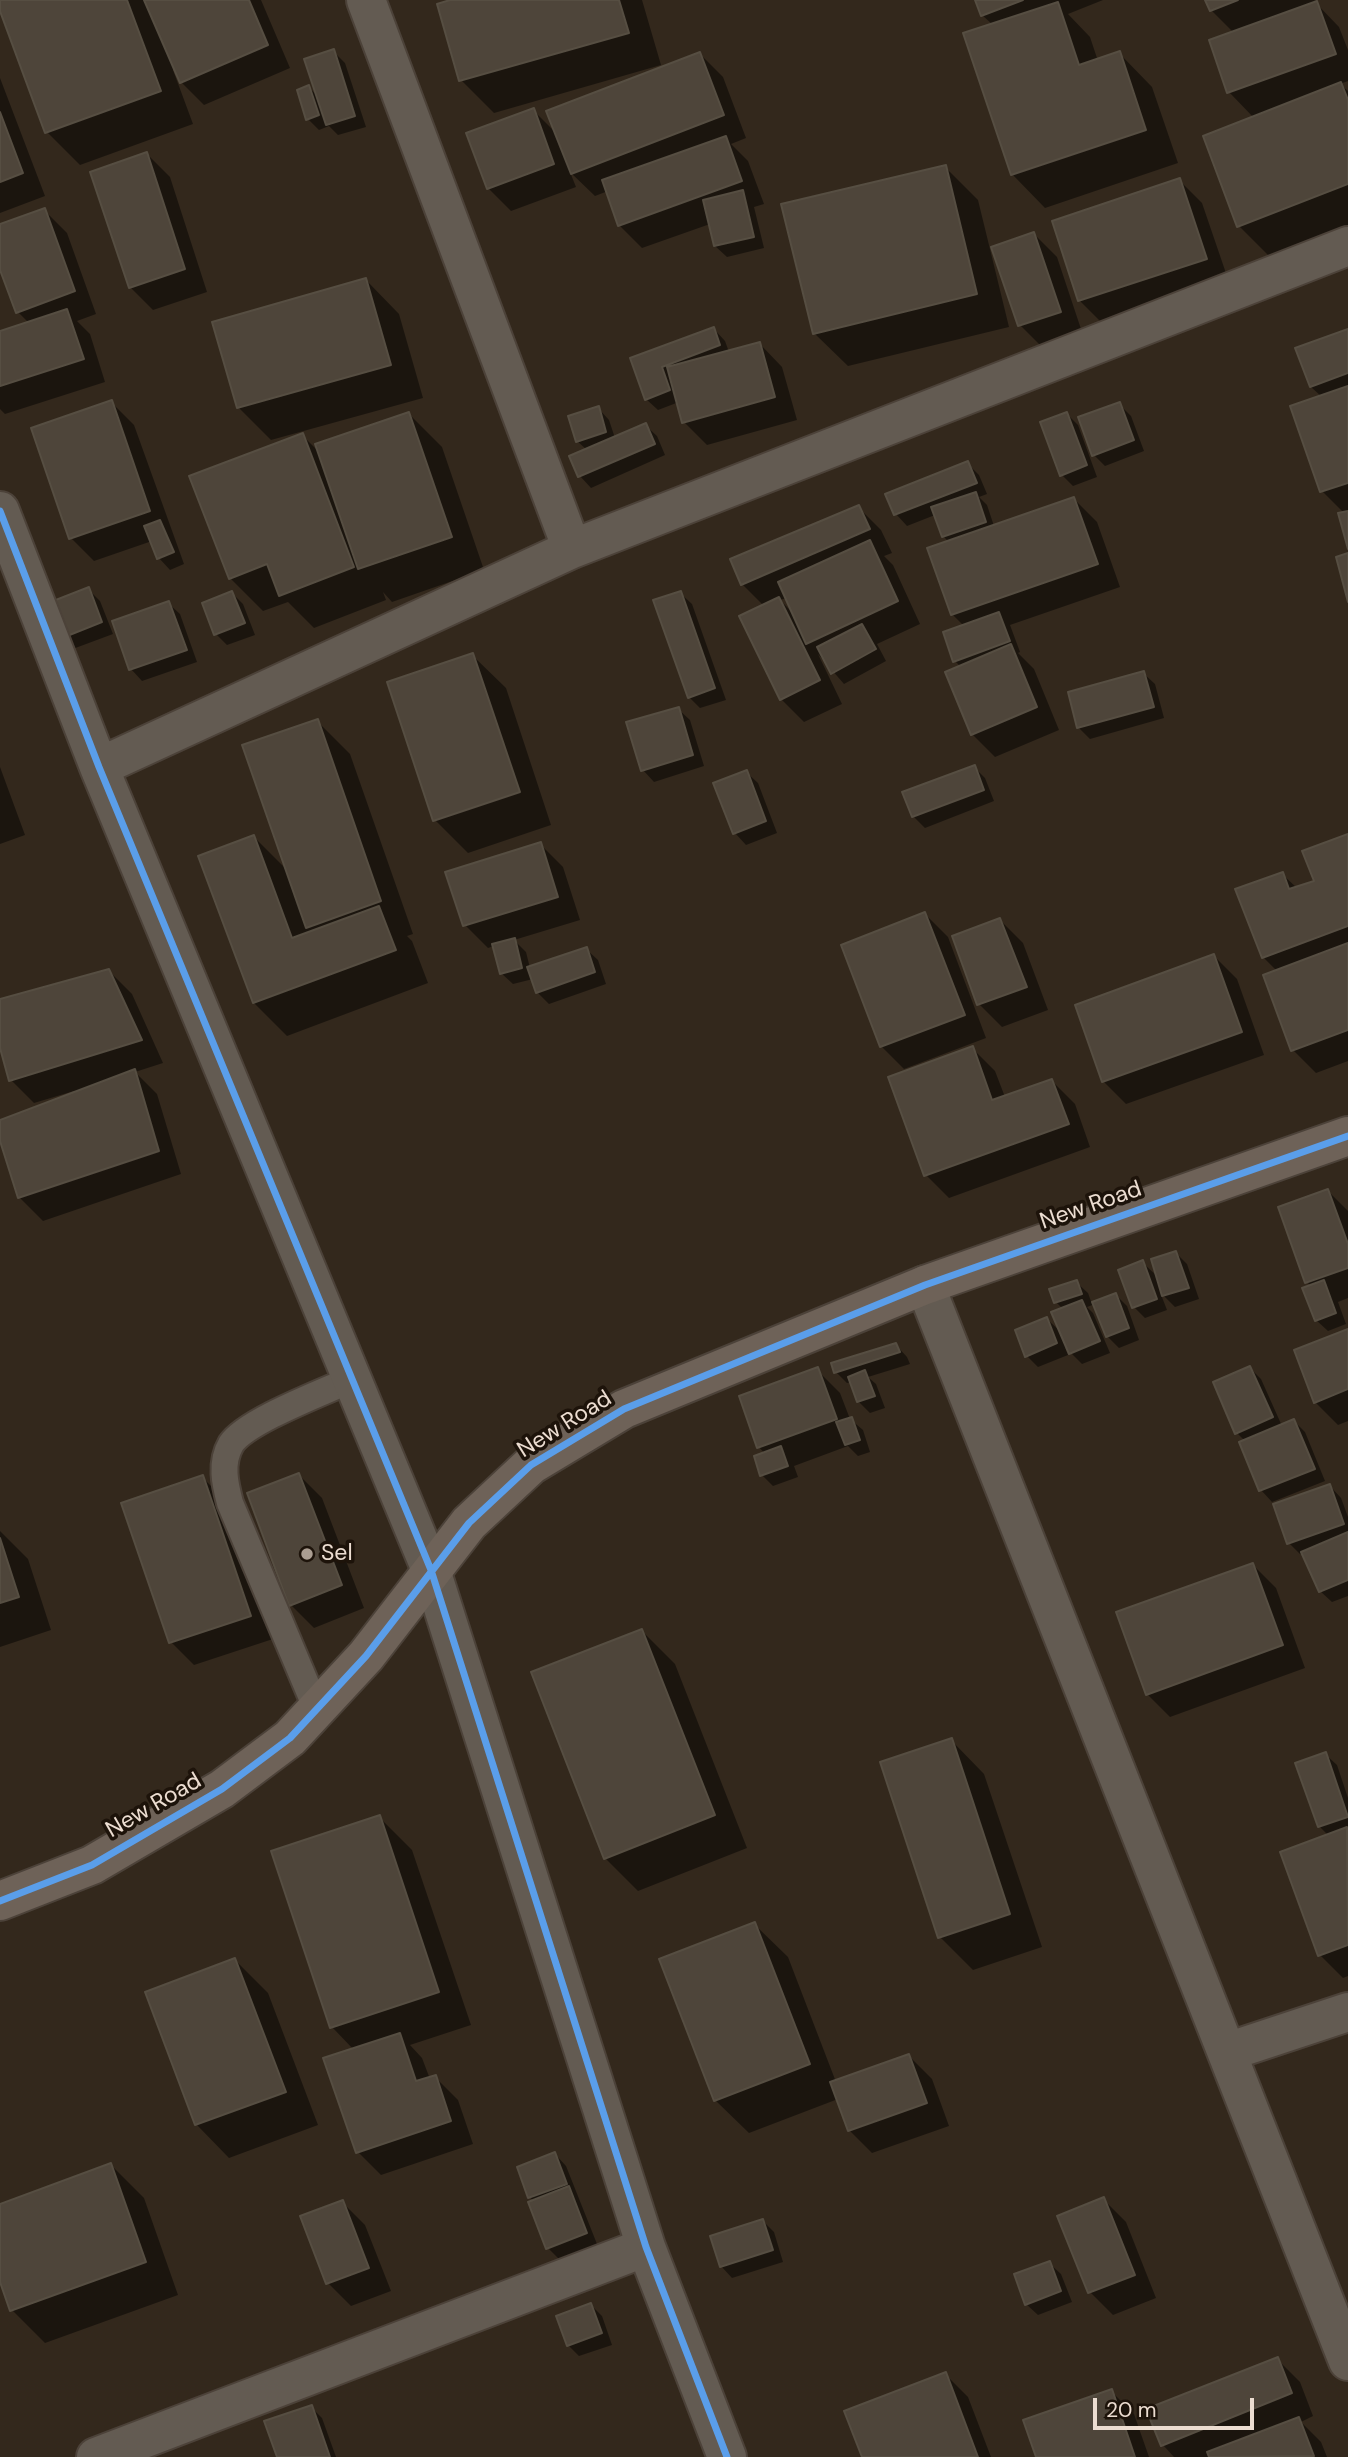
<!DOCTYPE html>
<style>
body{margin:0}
#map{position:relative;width:1348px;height:2457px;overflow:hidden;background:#33281c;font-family:"DM Sans",sans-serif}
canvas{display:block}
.scale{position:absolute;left:1093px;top:2398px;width:161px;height:32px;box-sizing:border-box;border:4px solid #ecddd1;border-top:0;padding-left:9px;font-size:21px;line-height:24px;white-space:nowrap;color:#ecddd1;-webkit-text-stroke:5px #1d130a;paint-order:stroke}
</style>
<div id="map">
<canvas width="1348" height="2457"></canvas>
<div class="scale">20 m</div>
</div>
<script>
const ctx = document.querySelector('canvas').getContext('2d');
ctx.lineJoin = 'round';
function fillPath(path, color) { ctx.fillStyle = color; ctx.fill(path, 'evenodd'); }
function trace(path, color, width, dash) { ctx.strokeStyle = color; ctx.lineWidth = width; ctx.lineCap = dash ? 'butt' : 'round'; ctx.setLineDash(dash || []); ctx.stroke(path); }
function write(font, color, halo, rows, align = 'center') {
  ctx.font = font + ' "DM Sans",sans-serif'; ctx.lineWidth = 7; ctx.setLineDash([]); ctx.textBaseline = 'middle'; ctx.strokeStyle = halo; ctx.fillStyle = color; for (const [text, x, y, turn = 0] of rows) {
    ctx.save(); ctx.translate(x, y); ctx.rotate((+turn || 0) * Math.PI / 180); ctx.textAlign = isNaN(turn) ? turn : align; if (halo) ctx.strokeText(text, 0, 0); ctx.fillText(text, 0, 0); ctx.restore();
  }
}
fillPath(new Path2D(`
 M 0,0 L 261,0 L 290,68 L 204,105 L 181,82 L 175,68 L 173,70 L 193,124 L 80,165 L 47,132 L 0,5 Z
 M 457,0 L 642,0 L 661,65 L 494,113 L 461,80 Z
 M 977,0 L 1103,0 L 1068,14 L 1090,37 L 1098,61 L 1119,53 L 1152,87 L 1178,163 L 1045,208 L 1012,174 L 993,25 L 982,15 Z
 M 1207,0 L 1317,0 L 1314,1 L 1339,27 L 1348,50 L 1348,81 L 1340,84 L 1348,91 L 1348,230 L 1272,259 L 1239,226 L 1254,118 L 1229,92 L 1234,33 L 1211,10 Z
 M 333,51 L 345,63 L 366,127 L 338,135 L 329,126 L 319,130 L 308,119 L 309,87 L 318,97 Z
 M 700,54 L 723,77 L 746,138 L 731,144 L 748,161 L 764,204 L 754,207 L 764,248 L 727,257 L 715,246 L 710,224 L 642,248 L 619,225 L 608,191 L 595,196 L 570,172 L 576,187 L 511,211 L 488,188 L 533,110 L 557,134 Z
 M 0,78 L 45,196 L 0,213 Z
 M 147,154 L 170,177 L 207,292 L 153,310 L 130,287 Z
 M 945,167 L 978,200 L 1009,327 L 848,366 L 814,333 Z
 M 1179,180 L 1202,203 L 1229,282 L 1103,324 L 1080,301 L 1054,222 Z
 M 44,210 L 67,233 L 96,314 L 77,321 L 90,334 L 105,382 L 5,414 L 0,409 L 0,333 L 29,323 L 18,312 L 0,265 L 0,226 Z
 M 1034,234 L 1057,257 L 1083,335 L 1043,348 L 1020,325 Z
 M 366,280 L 399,314 L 423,398 L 271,440 L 238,407 Z
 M 714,329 L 725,341 L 729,352 L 759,343 L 782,367 L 797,420 L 707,445 L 684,422 L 679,402 L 658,410 L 646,399 L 632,359 Z
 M 1348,330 L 1348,542 L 1344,513 L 1322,491 L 1322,397 L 1311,387 Z
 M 111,402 L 134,425 L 184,564 L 170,570 L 159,558 L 152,541 L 94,561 L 71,538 Z
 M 1119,404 L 1131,416 L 1144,451 L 1105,466 L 1094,455 Z
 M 598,408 L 609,420 L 615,438 L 645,425 L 657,436 L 665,455 L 591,488 L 580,476 L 587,450 L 577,441 Z
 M 409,414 L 442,447 L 484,570 L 392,602 L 383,592 L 386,600 L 314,628 L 288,602 L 263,611 L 230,578 L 302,435 L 320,453 Z
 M 1067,414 L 1078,425 L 1097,477 L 1073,486 L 1062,475 Z
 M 967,463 L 979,475 L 987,494 L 979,497 L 987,505 L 994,526 L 1074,499 L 1097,522 L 1120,587 L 1010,625 L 1020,652 L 1018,653 L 1034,669 L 1059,730 L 995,757 L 972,734 L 961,667 L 955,661 L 964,626 L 952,614 L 949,542 L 943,536 L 935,515 L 907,526 L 896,514 L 887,495 Z
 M 858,507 L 881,530 L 892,553 L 884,556 L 893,565 L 920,624 L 877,644 L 886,661 L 844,684 L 818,654 L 842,704 L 804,722 L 781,699 L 764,606 L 742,584 ZM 787,598 L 793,613 L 780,600 Z
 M 89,590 L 100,601 L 113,634 L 70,650 L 46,606 Z
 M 232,593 L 243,604 L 255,635 L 227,645 L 216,634 Z
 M 680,593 L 692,604 L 726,700 L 700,708 L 689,697 Z
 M 168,603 L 180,614 L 197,662 L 142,681 L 131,669 L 115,622 Z
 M 472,655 L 506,688 L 551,825 L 468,853 L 435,820 Z
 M 1143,673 L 1155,684 L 1164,718 L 1090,739 L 1078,727 Z
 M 678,709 L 690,720 L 704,766 L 654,782 L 643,770 Z
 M 317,721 L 350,754 L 413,934 L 407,936 L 412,941 L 428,983 L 287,1036 L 254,1003 L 254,837 L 287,870 Z
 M 0,767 L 25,835 L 0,844 Z
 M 974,767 L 985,778 L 994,801 L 925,828 L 913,816 Z
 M 746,772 L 758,783 L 777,833 L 746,845 L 735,833 Z
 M 1348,836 L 1348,1061 L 1316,1073 L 1293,1050 L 1277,971 L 1263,957 L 1282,874 L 1297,888 L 1316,882 Z
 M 540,844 L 563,867 L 580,920 L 514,940 L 526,952 L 530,968 L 586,949 L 598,960 L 606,984 L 549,1004 L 537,992 L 533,979 L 513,984 L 501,973 L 494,946 L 488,948 L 465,925 Z
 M 925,914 L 948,937 L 986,1038 L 904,1069 L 881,1046 Z
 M 1000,920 L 1023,943 L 1048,1010 L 1002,1027 L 979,1004 Z
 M 1214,956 L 1237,979 L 1264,1055 L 1126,1104 L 1103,1081 Z
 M 109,971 L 132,994 L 163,1063 L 135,1072 L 157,1094 L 181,1174 L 43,1221 L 20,1198 L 0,1136 L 0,1121 L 74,1093 L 74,1091 L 34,1103 L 11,1080 L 0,1041 L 0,1001 Z
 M 972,1048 L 995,1071 L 1005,1097 L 1052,1081 L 1075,1104 L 1090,1147 L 949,1198 L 926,1175 Z
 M 1328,1191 L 1348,1211 L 1348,1298 L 1338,1302 L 1346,1324 L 1328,1331 L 1316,1320 L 1312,1287 L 1307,1282 Z
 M 1176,1253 L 1187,1264 L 1199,1299 L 1175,1307 L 1160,1292 L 1167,1310 L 1145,1318 L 1134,1307 L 1142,1262 L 1159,1278 Z
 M 1076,1282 L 1088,1293 L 1092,1304 L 1116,1295 L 1127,1306 L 1139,1340 L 1119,1348 L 1107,1336 L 1095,1304 L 1087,1307 L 1093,1313 L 1110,1353 L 1082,1364 L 1065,1347 L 1068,1355 L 1038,1367 L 1027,1356 L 1047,1319 L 1063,1334 L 1063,1309 L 1056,1302 L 1051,1290 Z
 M 1348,1331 L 1348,1421 L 1338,1425 L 1315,1402 Z
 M 896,1345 L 907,1357 L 910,1364 L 868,1377 L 876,1384 L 885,1408 L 870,1413 L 858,1401 L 852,1382 L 847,1383 L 836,1372 Z
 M 1250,1368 L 1261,1379 L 1282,1426 L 1294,1421 L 1305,1432 L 1325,1481 L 1272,1502 L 1261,1490 L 1242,1443 L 1245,1441 L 1237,1433 Z
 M 817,1370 L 840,1393 L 850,1419 L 863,1430 L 870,1452 L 858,1456 L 848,1446 L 794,1466 L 798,1477 L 773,1486 L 762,1475 L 765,1454 L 759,1447 Z
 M 299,1475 L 322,1498 L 364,1608 L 314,1628 L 291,1605 Z
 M 202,1477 L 225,1500 L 273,1639 L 194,1665 L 171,1642 Z
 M 1330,1486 L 1341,1498 L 1348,1517 L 1348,1596 L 1332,1602 L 1320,1591 L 1304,1553 L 1300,1554 L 1289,1543 Z
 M 0,1531 L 28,1559 L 51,1630 L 0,1647 Z
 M 1253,1565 L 1276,1588 L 1305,1668 L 1170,1717 L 1147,1694 Z
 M 642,1631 L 675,1664 L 747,1848 L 638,1891 L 605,1858 Z
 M 951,1740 L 984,1774 L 1042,1947 L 973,1970 L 940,1937 Z
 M 1325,1754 L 1337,1765 L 1348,1798 L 1348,1976 L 1343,1978 L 1320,1955 L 1329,1836 L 1319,1826 Z
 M 379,1817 L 412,1850 L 471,2025 L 410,2045 L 422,2058 L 430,2079 L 435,2077 L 458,2100 L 473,2144 L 381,2175 L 358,2152 L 354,2050 L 332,2027 Z
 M 754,1924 L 788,1957 L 836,2082 L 909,2056 L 932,2079 L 949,2126 L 872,2153 L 849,2130 L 838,2099 L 749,2133 L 715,2100 Z
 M 235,1960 L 268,1993 L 318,2125 L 229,2158 L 196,2124 Z
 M 555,2154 L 566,2166 L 597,2244 L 559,2259 L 548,2248 L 534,2202 L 530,2197 Z
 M 111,2165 L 144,2198 L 178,2295 L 45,2343 L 12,2310 L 0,2276 L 0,2205 Z
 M 1103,2199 L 1126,2222 L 1156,2298 L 1113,2315 L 1090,2292 Z
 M 342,2202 L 365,2225 L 391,2291 L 351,2306 L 328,2283 Z
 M 763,2221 L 774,2232 L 783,2262 L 732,2278 L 721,2266 Z
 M 1049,2263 L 1061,2274 L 1072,2302 L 1038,2315 L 1026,2304 Z
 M 591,2305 L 602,2316 L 612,2345 L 579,2356 L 568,2345 Z
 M 1277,2359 L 1300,2382 L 1313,2416 L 1301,2422 L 1321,2442 L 1327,2457 L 1174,2457 L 1163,2445 L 1148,2410 Z
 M 945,2374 L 968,2397 L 991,2457 L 864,2457 Z
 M 1111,2391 L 1134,2414 L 1149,2457 L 1038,2457 Z
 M 311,2407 L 322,2418 L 336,2457 L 279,2457 Z`), '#0007');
const building = new Path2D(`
 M 0,0 L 127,0 L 161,91 L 45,133 L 0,11 Z
 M 144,0 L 249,0 L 268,45 L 180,83 Z
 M 450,0 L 619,0 L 629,33 L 459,81 L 437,4 Z
 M 975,0 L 1023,0 L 981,16 Z
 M 1205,0 L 1238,0 L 1210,11 Z
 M 1317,1 L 1336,54 L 1227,93 L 1209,40 Z
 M 1058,2 L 1079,65 L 1120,51 L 1146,130 L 1011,175 L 963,33 Z
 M 334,49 L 355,116 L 326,125 L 304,59 Z
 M 700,52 L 724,115 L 571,174 L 546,111 Z
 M 1341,82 L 1348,100 L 1348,184 L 1237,227 L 1203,136 Z
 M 309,85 L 319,115 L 306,120 L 297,90 Z
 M 534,108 L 554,164 L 487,189 L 466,133 Z
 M 0,112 L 23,173 L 0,182 Z
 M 726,136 L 742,181 L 618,226 L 602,180 Z
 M 147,152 L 185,269 L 129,288 L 90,172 Z
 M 946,165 L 977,294 L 813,334 L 781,204 Z
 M 1180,178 L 1207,259 L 1078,301 L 1052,221 Z
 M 743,190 L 754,237 L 714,246 L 703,200 Z
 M 45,208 L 75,291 L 16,313 L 0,270 L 0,224 Z
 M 1034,232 L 1061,312 L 1018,326 L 991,247 Z
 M 366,278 L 391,365 L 237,408 L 212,322 Z
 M 67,309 L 84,359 L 0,386 L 0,331 Z
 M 714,327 L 720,345 L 662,367 L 670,390 L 645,400 L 630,358 Z
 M 1348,329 L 1348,373 L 1310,387 L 1295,348 Z
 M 760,342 L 775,397 L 682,423 L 667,367 Z
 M 1348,386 L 1348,483 L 1320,492 L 1290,406 Z
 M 112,400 L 150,511 L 69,539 L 31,428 Z
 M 1120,402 L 1134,440 L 1092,456 L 1078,417 Z
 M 599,406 L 606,432 L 576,442 L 568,416 Z
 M 409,412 L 452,537 L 358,569 L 315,444 Z
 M 1067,412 L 1087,465 L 1060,476 L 1040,422 Z
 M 646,423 L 655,444 L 578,477 L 569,456 Z
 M 303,433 L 354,567 L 279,596 L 267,564 L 229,579 L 189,476 Z
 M 968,461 L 977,483 L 894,515 L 885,494 Z
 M 976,492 L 986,522 L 942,537 L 931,507 Z
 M 1074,497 L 1098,564 L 951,615 L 927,548 Z
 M 859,505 L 870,529 L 741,585 L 730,559 Z
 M 1348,511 L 1348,549 L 1338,513 Z
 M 160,520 L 174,552 L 157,559 L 144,526 Z
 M 870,540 L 898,601 L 806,644 L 778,582 Z
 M 1348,553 L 1348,602 L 1336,557 Z
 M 89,587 L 102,622 L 57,640 L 43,605 Z
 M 232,591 L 245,623 L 214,635 L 202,603 Z
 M 681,591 L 715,688 L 688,698 L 653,600 Z
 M 779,597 L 820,680 L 780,700 L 739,616 Z
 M 169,601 L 187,650 L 129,670 L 112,621 Z
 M 999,612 L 1010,641 L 953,662 L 943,632 Z
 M 862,624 L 876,649 L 831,674 L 817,647 Z
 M 1011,644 L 1037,707 L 971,735 L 945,672 Z
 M 473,653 L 520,792 L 433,821 L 387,682 Z
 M 1144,671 L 1154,707 L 1077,728 L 1068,692 Z
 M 679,707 L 693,755 L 641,771 L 626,722 Z
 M 318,719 L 381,901 L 306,928 L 242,745 Z
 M 975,765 L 984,790 L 912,817 L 902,792 Z
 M 747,770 L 766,821 L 733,834 L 713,783 Z
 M 1348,834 L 1348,926 L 1262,958 L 1235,889 L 1283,872 L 1289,889 L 1314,881 L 1302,851 Z
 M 254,835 L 292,938 L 379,906 L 396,950 L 253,1003 L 198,856 Z
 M 541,842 L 558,897 L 463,926 L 445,872 Z
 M 925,912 L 965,1015 L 880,1047 L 841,945 Z
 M 1000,918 L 1027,987 L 977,1005 L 952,936 Z
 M 515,938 L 522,968 L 500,974 L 492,944 Z
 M 1348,943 L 1348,1030 L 1291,1051 L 1263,975 Z
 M 587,947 L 595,972 L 536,993 L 527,967 Z
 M 1214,954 L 1242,1032 L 1102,1082 L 1075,1005 Z
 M 109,969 L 142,1040 L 9,1081 L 0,1048 L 0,999 Z
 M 973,1046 L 992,1100 L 1052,1079 L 1069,1124 L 924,1176 L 888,1077 Z
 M 135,1069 L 159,1151 L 18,1198 L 0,1141 L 0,1120 Z
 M 1328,1189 L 1348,1244 L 1348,1268 L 1305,1283 L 1278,1207 Z
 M 1176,1251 L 1189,1288 L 1162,1296 L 1151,1259 Z
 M 1143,1260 L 1157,1299 L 1132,1308 L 1118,1270 Z
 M 1077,1280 L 1082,1294 L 1054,1303 L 1049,1289 Z
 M 1324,1280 L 1336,1313 L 1315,1321 L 1302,1288 Z
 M 1116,1293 L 1129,1328 L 1106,1337 L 1092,1302 Z
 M 1082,1300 L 1100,1341 L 1069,1354 L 1051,1312 Z
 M 1047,1317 L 1057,1343 L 1025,1357 L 1015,1330 Z
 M 1348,1329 L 1348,1389 L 1314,1403 L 1294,1350 Z
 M 896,1343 L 900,1352 L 834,1373 L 831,1363 Z
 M 1250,1366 L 1273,1417 L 1235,1434 L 1213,1382 Z
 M 818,1367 L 837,1419 L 757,1448 L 739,1396 Z
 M 865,1370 L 875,1396 L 857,1402 L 848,1377 Z
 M 852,1417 L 860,1440 L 845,1445 L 836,1422 Z
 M 1294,1419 L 1315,1469 L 1259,1491 L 1239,1442 Z
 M 781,1446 L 788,1466 L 760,1476 L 754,1456 Z
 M 299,1473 L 342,1585 L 289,1606 L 247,1493 Z
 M 203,1475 L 251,1616 L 169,1643 L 121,1503 Z
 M 1330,1484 L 1344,1524 L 1287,1544 L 1273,1504 Z
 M 1348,1532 L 1348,1580 L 1319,1592 L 1301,1552 Z
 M 0,1538 L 19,1597 L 0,1603 Z
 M 1253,1563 L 1283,1645 L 1146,1695 L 1116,1612 Z
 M 642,1629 L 715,1815 L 604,1859 L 531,1672 Z
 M 952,1738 L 1010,1914 L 938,1938 L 880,1762 Z
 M 1326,1752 L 1348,1817 L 1318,1827 L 1295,1763 Z
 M 380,1815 L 439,1992 L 330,2028 L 271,1851 Z
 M 1347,1827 L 1348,1945 L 1318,1956 L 1280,1852 Z
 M 755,1922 L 810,2064 L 714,2101 L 659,1959 Z
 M 235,1958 L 286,2092 L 195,2125 L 145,1992 Z
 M 400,2033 L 416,2081 L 436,2075 L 451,2121 L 356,2153 L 323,2058 Z
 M 909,2054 L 927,2103 L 848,2131 L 830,2082 Z
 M 555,2152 L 567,2184 L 528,2198 L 517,2167 Z
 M 111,2163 L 146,2262 L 10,2311 L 0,2282 L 0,2204 Z
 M 569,2186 L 587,2233 L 546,2249 L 528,2202 Z
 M 1104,2197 L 1135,2275 L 1088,2293 L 1057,2216 Z
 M 343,2200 L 369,2268 L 326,2284 L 300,2216 Z
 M 763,2219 L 773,2250 L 720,2267 L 710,2236 Z
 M 1050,2261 L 1061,2291 L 1025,2305 L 1014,2274 Z
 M 591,2303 L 602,2333 L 567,2346 L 556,2316 Z
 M 1278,2357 L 1292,2393 L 1161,2446 L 1146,2409 Z
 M 946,2372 L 978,2457 L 862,2457 L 844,2411 Z
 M 1112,2389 L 1135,2457 L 1036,2457 L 1023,2420 Z
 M 312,2405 L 330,2457 L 277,2457 L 264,2421 Z
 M 1299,2417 L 1314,2456 L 1209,2457 L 1207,2452 Z`);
fillPath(building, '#4e453a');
trace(building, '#564e42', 2);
const lane = new Path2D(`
 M 317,1710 L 230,1503 C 225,1484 220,1463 231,1444 C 246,1421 324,1392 352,1379`);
const street = new Path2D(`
 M 366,0 L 572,549
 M 0,511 L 99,767 L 431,1570 L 646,2247 L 727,2457
 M 99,767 L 572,549 L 1348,246
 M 925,1285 L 1348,2361
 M 1227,2052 L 1348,2012
 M 96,2457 L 646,2247`);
const secondary = new Path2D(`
 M 0,1901 L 92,1865 L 222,1789 L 290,1738 L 366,1656 L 469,1523 L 531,1465 L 624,1409 L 925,1285 L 1348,1136`);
trace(lane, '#4c4239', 30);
trace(street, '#4c4239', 42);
trace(secondary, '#4c4239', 42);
trace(lane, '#635b52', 26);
trace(street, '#635b52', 38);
trace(secondary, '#6e6258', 38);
trace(new Path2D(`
 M 0,511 L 99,767 L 431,1570 L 646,2247 L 727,2457
 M 0,1901 L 92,1865 L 222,1789 L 290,1738 L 366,1656 L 469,1523 L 531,1465 L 624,1409 L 925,1285 L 1348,1136`), '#5a9eea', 7);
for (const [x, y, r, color] of [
 [307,1554,7,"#ab9e92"]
]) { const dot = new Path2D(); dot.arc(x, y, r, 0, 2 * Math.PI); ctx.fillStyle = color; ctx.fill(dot); trace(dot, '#1d130a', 2.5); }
write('23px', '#ecddd1', '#1d130a', [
 ["New Road",1091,1206,-19],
 ["New Road",565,1425,-32],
 ["New Road",154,1806,-30]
]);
write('23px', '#ecddd1', '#1d130a', [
 ["Sel",321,1554]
], 'left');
</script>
